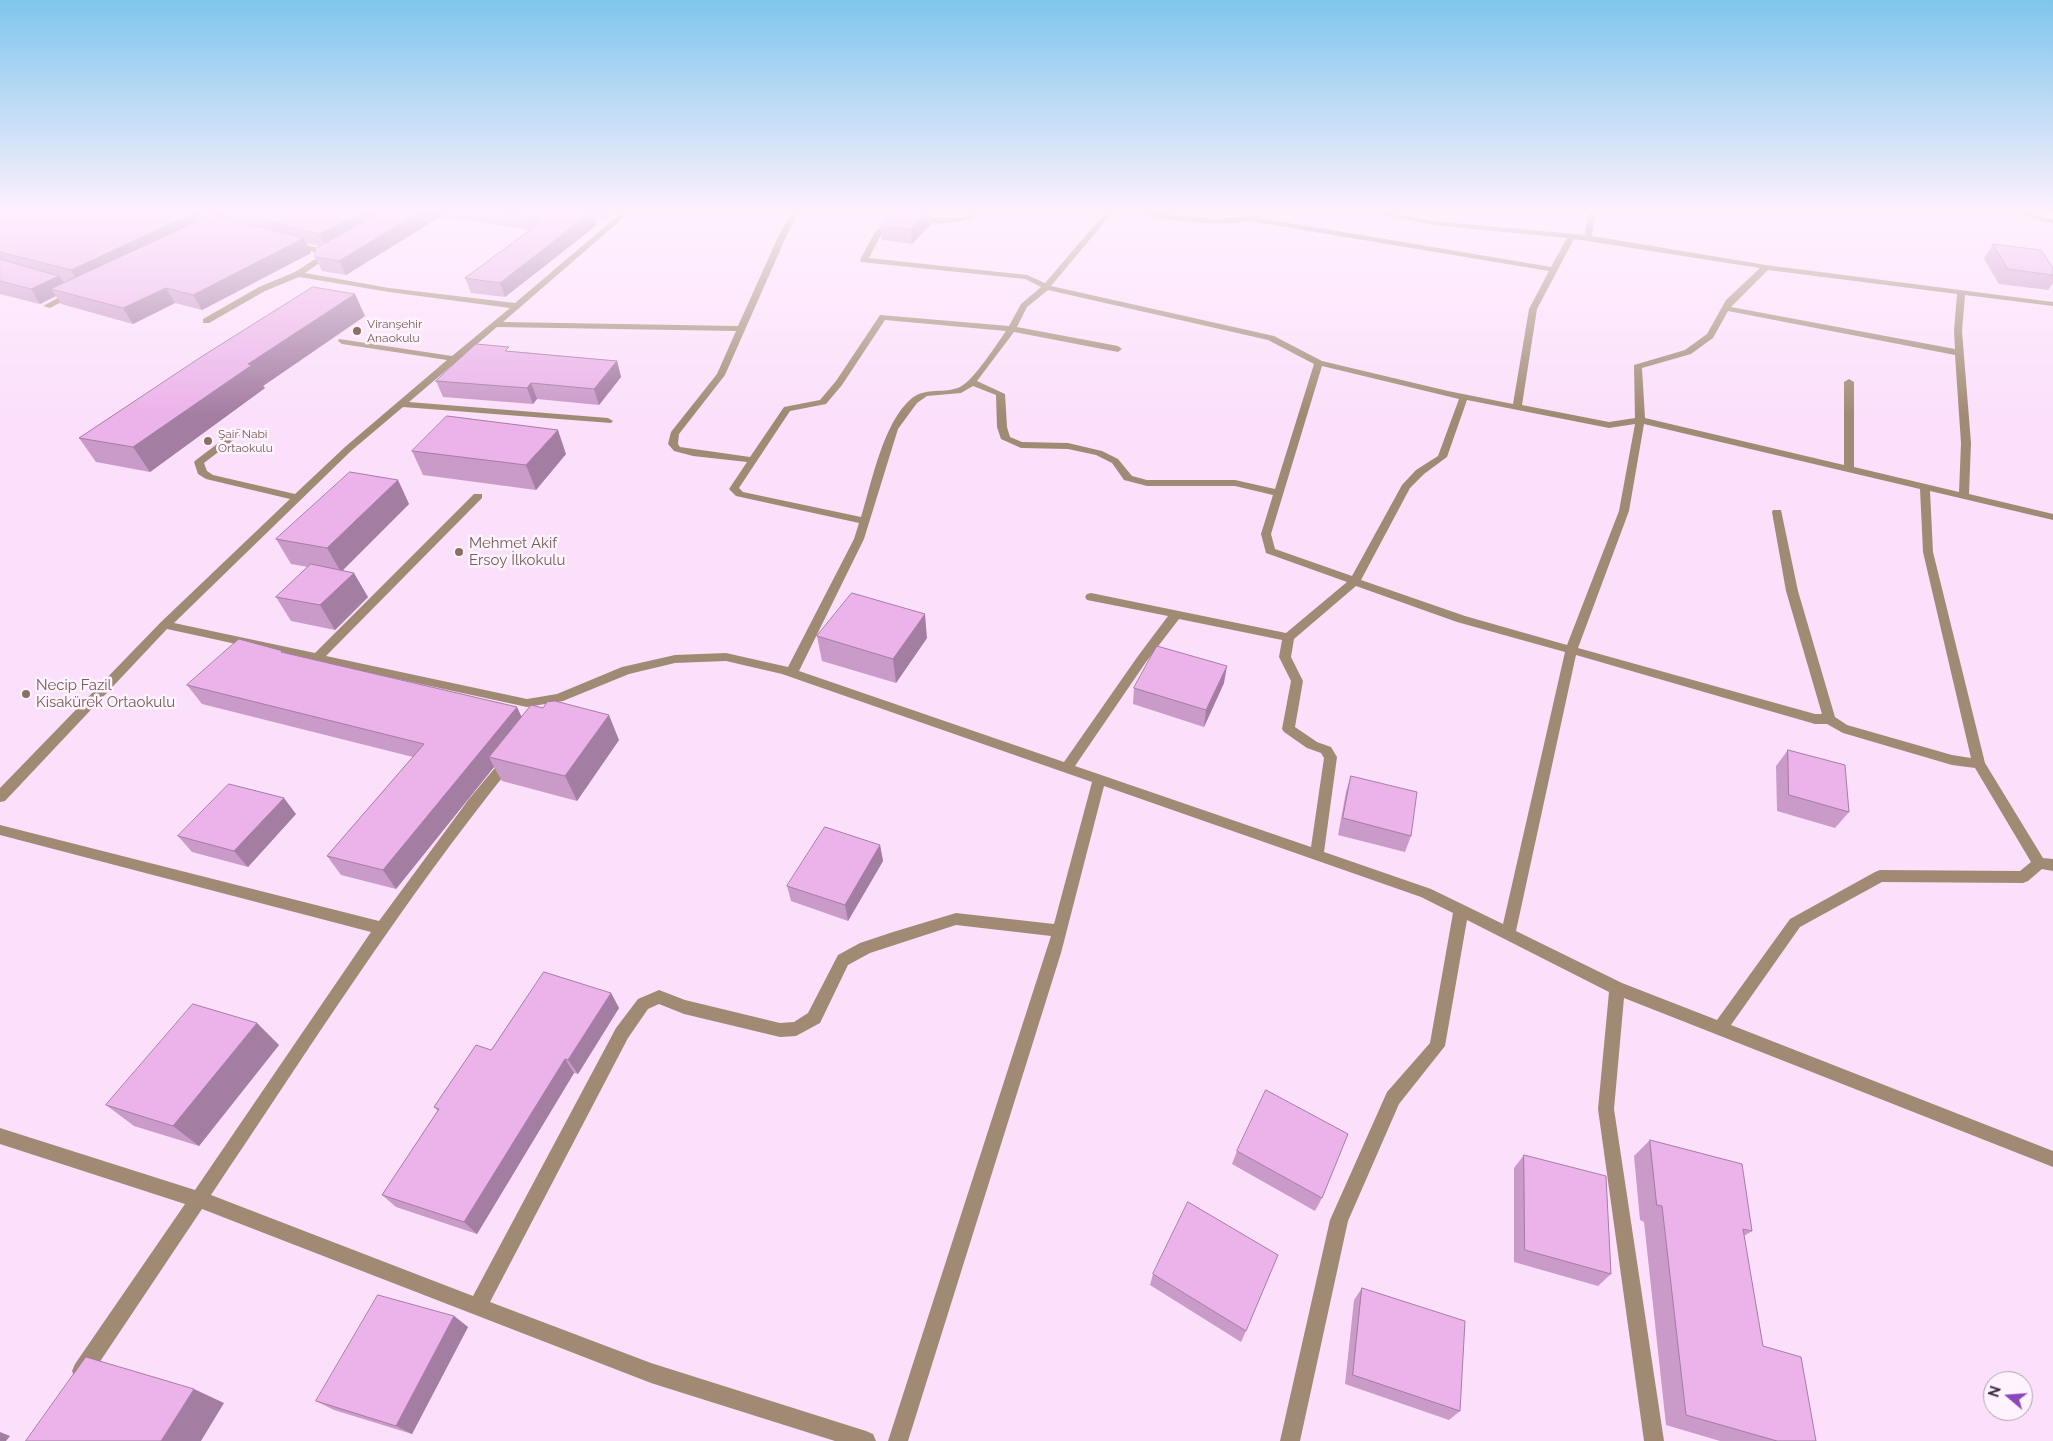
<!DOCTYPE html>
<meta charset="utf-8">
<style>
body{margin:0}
#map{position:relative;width:2053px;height:1441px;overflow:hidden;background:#fce0fb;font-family:Raleway,sans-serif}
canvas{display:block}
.north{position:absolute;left:1983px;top:1371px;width:50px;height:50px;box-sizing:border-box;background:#fef3fe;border:1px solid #aea3ae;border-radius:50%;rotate:288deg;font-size:14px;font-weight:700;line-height:20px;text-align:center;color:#372c37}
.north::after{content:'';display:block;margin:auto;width:18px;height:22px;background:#8b48bc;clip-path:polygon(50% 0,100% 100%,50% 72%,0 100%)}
</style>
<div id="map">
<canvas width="2053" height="1441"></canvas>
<div class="north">N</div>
</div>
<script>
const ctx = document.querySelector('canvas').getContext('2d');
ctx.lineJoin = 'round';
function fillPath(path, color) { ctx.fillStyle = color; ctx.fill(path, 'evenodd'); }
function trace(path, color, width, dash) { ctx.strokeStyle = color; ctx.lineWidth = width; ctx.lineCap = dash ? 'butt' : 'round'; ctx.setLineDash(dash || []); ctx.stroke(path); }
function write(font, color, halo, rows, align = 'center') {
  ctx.font = font + ' Raleway,sans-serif'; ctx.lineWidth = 5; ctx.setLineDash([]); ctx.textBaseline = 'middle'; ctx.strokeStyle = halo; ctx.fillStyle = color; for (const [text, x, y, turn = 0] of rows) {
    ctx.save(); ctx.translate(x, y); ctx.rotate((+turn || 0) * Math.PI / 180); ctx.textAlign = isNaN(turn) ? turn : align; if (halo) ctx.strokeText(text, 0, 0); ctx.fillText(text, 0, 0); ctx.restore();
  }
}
fillPath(new Path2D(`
 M 621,213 L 629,213 L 503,322 L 738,326 L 778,237 L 791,213 L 798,213 L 786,237 L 725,375 L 679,434 L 678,444 L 680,447 L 750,457 L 784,407 L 820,400 L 836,381 L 880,315 L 1009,326 L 1021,304 L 1041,287 L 1025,279 L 861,262 L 860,260 L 875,232 L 891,218 L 895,220 L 881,235 L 869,258 L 1027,275 L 1045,283 L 1105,213 L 1112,213 L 1051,286 L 1274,336 L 1322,361 L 1448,391 L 1513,404 L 1529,309 L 1549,271 L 1249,221 C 1231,226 1156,222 1141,213 L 1162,213 L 1216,219 L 1260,215 L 1260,218 L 1551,267 L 1567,238 L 1433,225 L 1371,213 L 1388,213 L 1433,221 L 1585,235 L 1588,213 L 1596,213 L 1592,236 L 1766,265 L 2053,302 L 2053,306 L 1965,295 L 1962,331 L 1971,443 L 1969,494 L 2053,514 L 2053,520 L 1930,491 L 1933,552 L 1985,763 L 2043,858 L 2053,859 L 2053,871 L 2042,869 L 2028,881 L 2023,883 L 1882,882 L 1800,927 L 1731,1025 L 2053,1151 L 2053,1167 L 1624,998 L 1614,1109 L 1664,1441 L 1644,1441 L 1598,1109 L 1609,992 L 1467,920 L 1445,1046 L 1399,1104 L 1348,1221 L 1300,1441 L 1280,1441 L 1330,1220 L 1387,1092 L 1430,1043 L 1453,913 L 1421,897 L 1104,786 L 1061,953 L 908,1441 L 888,1441 L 1051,936 L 956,925 L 870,953 L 848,965 L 820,1023 L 796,1036 L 780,1037 L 684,1014 L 659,1004 L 648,1009 L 628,1038 L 490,1302 L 651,1363 L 866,1431 L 873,1434 L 876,1441 L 835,1441 L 651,1383 L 202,1209 L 89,1378 L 82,1381 L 75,1378 L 72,1371 L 75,1364 L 185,1204 L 0,1144 L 0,1128 L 195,1190 L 371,932 L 0,835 L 0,825 L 379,921 L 469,799 L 504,757 L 514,757 L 515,760 L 514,763 C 403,900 309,1049 211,1195 L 473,1296 L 616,1028 L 638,999 L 659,990 L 685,1000 L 780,1023 L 794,1022 L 808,1013 L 838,955 L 860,943 L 893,932 L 956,913 L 1054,924 L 1092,782 L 782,674 L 726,661 L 675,663 L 629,674 L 563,701 L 527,707 L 167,629 L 5,801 L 0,802 L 0,788 L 161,622 L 290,499 L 206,479 L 198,474 L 194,462 L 196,460 L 237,429 L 243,429 L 243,433 L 204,463 L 207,471 L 213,475 L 295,494 L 345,447 L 447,360 L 342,344 L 338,341 L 339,339 L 452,356 L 510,308 L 389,292 L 299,277 L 265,291 L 209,323 L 203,323 L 203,319 L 259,287 L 295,272 L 323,254 L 290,246 L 290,242 L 293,242 L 335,252 L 305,273 L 389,288 L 515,303 ZM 1574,239 L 1760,268 L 1726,300 L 1707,334 L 1685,350 L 1634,365 L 1635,418 L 1609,422 L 1522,405 L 1537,309 ZM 1768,270 L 1957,294 L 1954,331 L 1955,349 L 1731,307 ZM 1048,290 L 1268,340 L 1314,364 L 1275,489 L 1235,480 L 1147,480 L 1132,476 L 1118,459 L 1102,451 L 1068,443 L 1022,442 L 1010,437 L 1007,427 L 1005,394 L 977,381 L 1014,332 L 1118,352 L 1122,349 L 1118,346 L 1017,327 L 1027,307 ZM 1728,311 L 1955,355 L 1961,443 L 1959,492 L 1854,467 L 1854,382 L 1849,379 L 1844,382 L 1844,465 L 1645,418 L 1642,368 L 1691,354 L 1713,338 ZM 885,320 L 1006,331 C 996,345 974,380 960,387 C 944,394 926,387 912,398 C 883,422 872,482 861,517 L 743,492 L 739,488 L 790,411 L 826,404 L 842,385 ZM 497,327 L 736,331 L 717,374 L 671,432 L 668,444 L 674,451 L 693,456 L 747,462 L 729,489 L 736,496 L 859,523 L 854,539 L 788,667 L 726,653 L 675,655 L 622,667 L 557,694 L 527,699 L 326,656 L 482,498 L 482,494 L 474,494 L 315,653 L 174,623 L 351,451 L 403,407 L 611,423 L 613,421 L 608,418 L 409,402 ZM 1322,366 L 1459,399 L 1438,456 L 1416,470 L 1402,485 L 1352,576 L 1275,549 L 1271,534 ZM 973,386 L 996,395 L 997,427 L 1001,439 L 1021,448 L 1068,449 L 1096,455 L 1112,463 L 1124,480 L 1147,486 L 1235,486 L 1273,495 L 1261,534 L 1266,553 L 1347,582 L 1286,633 L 1091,593 L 1087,594 L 1085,597 L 1087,600 L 1168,616 L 1138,656 L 1064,762 L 799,671 L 864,539 L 898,429 L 917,403 L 927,396 L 961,393 ZM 1467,400 L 1609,428 L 1635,424 L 1619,511 L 1567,645 L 1465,616 L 1361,580 L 1410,488 L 1424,474 L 1447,457 ZM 1644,424 L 1920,489 L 1923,552 L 1971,758 L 1952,755 L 1847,725 L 1835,717 L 1798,591 L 1781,510 L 1773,510 L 1772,512 L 1786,591 L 1822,714 L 1815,714 L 1578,648 L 1629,511 ZM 1356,586 L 1457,622 L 1565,652 L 1503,924 L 1431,889 L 1324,852 L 1337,757 L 1331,747 L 1317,742 L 1295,727 L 1303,681 L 1291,657 L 1294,639 ZM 1179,619 L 1282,640 L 1279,657 L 1291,681 L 1282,729 L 1284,732 L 1307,748 L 1321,753 L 1324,758 L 1311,847 L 1075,766 L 1146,662 ZM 1576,655 L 1815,724 L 1827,724 L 1843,733 L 1952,765 L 1975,768 L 2031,862 L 2020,871 L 1880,870 L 1875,872 L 1790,919 L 1717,1020 L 1622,983 L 1516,931 Z
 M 974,213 L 982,213 C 970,224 923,227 909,218 L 913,216 L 947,218 L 965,217 Z
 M 2017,213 L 2029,213 L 2053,220 L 2053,224 Z
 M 69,292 L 76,294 L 50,308 L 43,306 Z`), '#a18a73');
fillPath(new Path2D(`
 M 0,213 L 612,213 L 604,219 L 595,218 L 597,225 L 505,297 L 471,293 L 465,278 L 530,230 L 444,217 L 435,220 L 346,275 L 322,271 L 315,257 L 320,246 L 306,243 L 311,253 L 202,310 L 175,303 L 133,324 L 61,304 L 56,296 L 40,304 L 0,294 Z
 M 891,213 L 939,213 L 937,216 L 930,215 L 931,224 L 912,244 L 882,240 L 880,226 Z
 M 1993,244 L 2053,268 L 2053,283 L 2048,290 L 1999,284 L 1984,259 Z
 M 365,316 L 263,386 L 265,388 L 150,472 L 96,462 L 79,438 Z
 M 510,351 L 617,361 L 621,377 L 599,405 L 537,399 L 533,404 L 443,397 L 436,381 Z
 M 412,451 L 566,454 L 536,490 L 423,475 Z
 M 398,480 L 409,504 L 343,570 L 368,597 L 335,630 L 291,621 L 276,597 L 308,567 L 291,564 L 276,539 Z
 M 817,636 L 927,638 L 896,683 L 822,661 Z
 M 283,651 L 285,653 L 522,716 L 619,740 L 577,801 L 502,781 L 494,767 L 396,889 L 341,875 L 327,856 L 413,757 L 202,704 L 187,685 Z
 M 1224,683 L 1204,727 L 1133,704 L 1134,688 Z
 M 1788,750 L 1849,812 L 1835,828 L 1777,811 L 1776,766 Z
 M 1351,776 L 1411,836 L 1405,852 L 1338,835 L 1346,792 Z
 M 296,814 L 248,867 L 192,852 L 178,836 Z
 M 880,845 L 883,861 L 848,921 L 791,901 L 787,886 Z
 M 611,993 L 619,1008 L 578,1074 L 574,1073 L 477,1234 L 396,1207 L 382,1195 L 438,1111 L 434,1107 L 491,1050 Z
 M 279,1045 L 199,1146 L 134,1126 L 106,1105 Z
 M 1650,1140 L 1752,1231 L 1744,1236 L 1763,1346 L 1816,1441 L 1720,1441 L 1666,1425 L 1644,1222 L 1640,1220 L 1634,1156 Z
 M 1237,1151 L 1322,1198 L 1315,1211 L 1232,1164 Z
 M 1524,1155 L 1611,1274 L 1598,1286 L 1514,1262 L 1514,1168 Z
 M 1153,1274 L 1246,1331 L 1241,1342 L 1150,1285 Z
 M 1362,1288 L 1460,1411 L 1449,1420 L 1345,1384 L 1354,1300 Z
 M 454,1316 L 468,1327 L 412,1434 L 334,1410 L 316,1401 Z`), '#ca9ac8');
fillPath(new Path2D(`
 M 194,213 L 199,213 L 206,225 L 80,285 L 71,270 Z
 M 211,213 L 224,213 L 226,217 L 215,220 Z
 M 361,213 L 393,213 L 327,248 L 320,234 Z
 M 418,213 L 443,213 L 444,217 L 435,220 L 346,275 L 339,261 Z
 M 590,213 L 594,213 L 597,225 L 505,297 L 500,283 Z
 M 603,213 L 612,213 L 604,219 Z
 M 926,213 L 930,213 L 931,224 L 912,244 L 911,229 Z
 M 304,238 L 311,253 L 202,310 L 193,295 Z
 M 59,276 L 69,290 L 51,289 L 56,296 L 40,304 L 31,289 Z
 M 166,288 L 175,303 L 133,324 L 123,308 Z
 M 355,294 L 365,316 L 263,386 L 265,388 L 150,472 L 133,447 L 248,364 Z
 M 617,361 L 621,377 L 599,405 L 594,389 Z
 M 531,383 L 537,399 L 533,404 L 527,388 Z
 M 558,430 L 566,454 L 536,490 L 526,465 Z
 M 398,480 L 409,504 L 341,572 L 327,548 Z
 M 354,573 L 368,597 L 335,630 L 320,605 Z
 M 925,614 L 927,638 L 896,683 L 893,659 Z
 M 1227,666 L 1224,683 L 1204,727 L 1206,710 Z
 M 517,707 L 526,726 L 489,757 L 494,767 L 396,889 L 383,870 Z
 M 609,715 L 619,740 L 577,801 L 565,776 Z
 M 284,798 L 296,814 L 248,867 L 234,851 Z
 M 880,845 L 883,861 L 848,921 L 845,905 Z
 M 611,993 L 619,1008 L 578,1074 L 568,1060 Z
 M 257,1023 L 279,1045 L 199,1146 L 173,1126 Z
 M 565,1059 L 574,1073 L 477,1234 L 464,1222 Z
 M 454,1316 L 468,1327 L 412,1434 L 396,1426 Z
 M 194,1389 L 224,1403 L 201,1441 L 161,1441 Z
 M 0,1432 L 10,1436 L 6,1441 L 0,1441 Z`), '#a47da3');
const building = new Path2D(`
 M 0,213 L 194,213 L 71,270 L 0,252 Z
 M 238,213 L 361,213 L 320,234 Z
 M 380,213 L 418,213 L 339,261 L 315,257 L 315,249 Z
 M 507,213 L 590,213 L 500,283 L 465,278 L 538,224 L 534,223 L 541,218 Z
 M 891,213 L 926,213 L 911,229 L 880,226 Z
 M 211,215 L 304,238 L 193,295 L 166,288 L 123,308 L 51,289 Z
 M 1993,244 L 2041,250 L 2053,268 L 2053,275 L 2008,269 Z
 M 0,259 L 59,276 L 31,289 L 0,281 Z
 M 313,287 L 355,294 L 248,364 L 252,365 L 133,447 L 79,438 L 201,357 Z
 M 476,344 L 509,347 L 505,351 L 617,361 L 594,389 L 531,383 L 527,388 L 436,381 Z
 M 447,416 L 558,430 L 526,465 L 412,451 Z
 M 350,472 L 398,480 L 327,548 L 276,539 Z
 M 311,564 L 354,573 L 320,605 L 276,597 Z
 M 852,593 L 925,614 L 893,659 L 817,636 Z
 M 239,639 L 283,651 L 281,652 L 517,707 L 383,870 L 327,856 L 424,744 L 187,685 Z
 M 1157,646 L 1227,666 L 1206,710 L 1134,688 Z
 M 555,701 L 609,715 L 565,776 L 489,757 L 531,705 L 543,708 L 547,702 Z
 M 1788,750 L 1845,765 L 1849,812 L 1789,795 Z
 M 1351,776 L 1417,792 L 1411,836 L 1343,818 Z
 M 229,784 L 284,798 L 234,851 L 178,836 Z
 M 825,827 L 880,845 L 845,905 L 787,886 Z
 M 544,972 L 611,993 L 568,1060 L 565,1059 L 464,1222 L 382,1195 L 439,1109 L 434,1107 L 476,1045 L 491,1050 Z
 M 193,1004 L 257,1023 L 173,1126 L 106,1105 Z
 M 1266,1090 L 1348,1134 L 1322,1198 L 1237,1151 Z
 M 1650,1140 L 1742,1164 L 1752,1231 L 1743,1229 L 1763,1346 L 1801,1357 L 1816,1441 L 1777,1441 L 1686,1415 L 1662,1206 L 1657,1205 Z
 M 1524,1155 L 1606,1176 L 1611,1274 L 1525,1250 Z
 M 1188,1202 L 1278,1255 L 1246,1331 L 1153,1274 Z
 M 1362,1288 L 1465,1321 L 1460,1411 L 1353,1375 Z
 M 378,1295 L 454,1316 L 396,1426 L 316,1401 Z
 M 86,1357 L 194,1389 L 161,1441 L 26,1441 Z`);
fillPath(building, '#ebb3e9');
trace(building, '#a47da3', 1);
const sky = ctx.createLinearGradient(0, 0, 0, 415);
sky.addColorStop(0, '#7fc6ed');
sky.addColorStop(0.51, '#fef1fd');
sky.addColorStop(1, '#fef1fd00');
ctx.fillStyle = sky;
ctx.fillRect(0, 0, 2053, 415);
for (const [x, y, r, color] of [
 [357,331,5,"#8d6e63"],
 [208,441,5,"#8d6e63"],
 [459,552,5,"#8d6e63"],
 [26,694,5,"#8d6e63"]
]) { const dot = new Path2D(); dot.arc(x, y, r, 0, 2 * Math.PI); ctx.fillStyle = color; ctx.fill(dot); trace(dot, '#fef3fe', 2); }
write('12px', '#785e54', '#fef3fe', [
 ["Viranşehir",367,324],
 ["Anaokulu",367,338],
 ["Şair Nabi",218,434],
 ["Ortaokulu",218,448]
], 'left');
write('15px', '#785e54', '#fef3fe', [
 ["Mehmet Akif",469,543],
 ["Ersoy İlkokulu",469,560],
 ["Necip Fazil",36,685],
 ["Kisakürek Ortaokulu",36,702]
], 'left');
</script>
